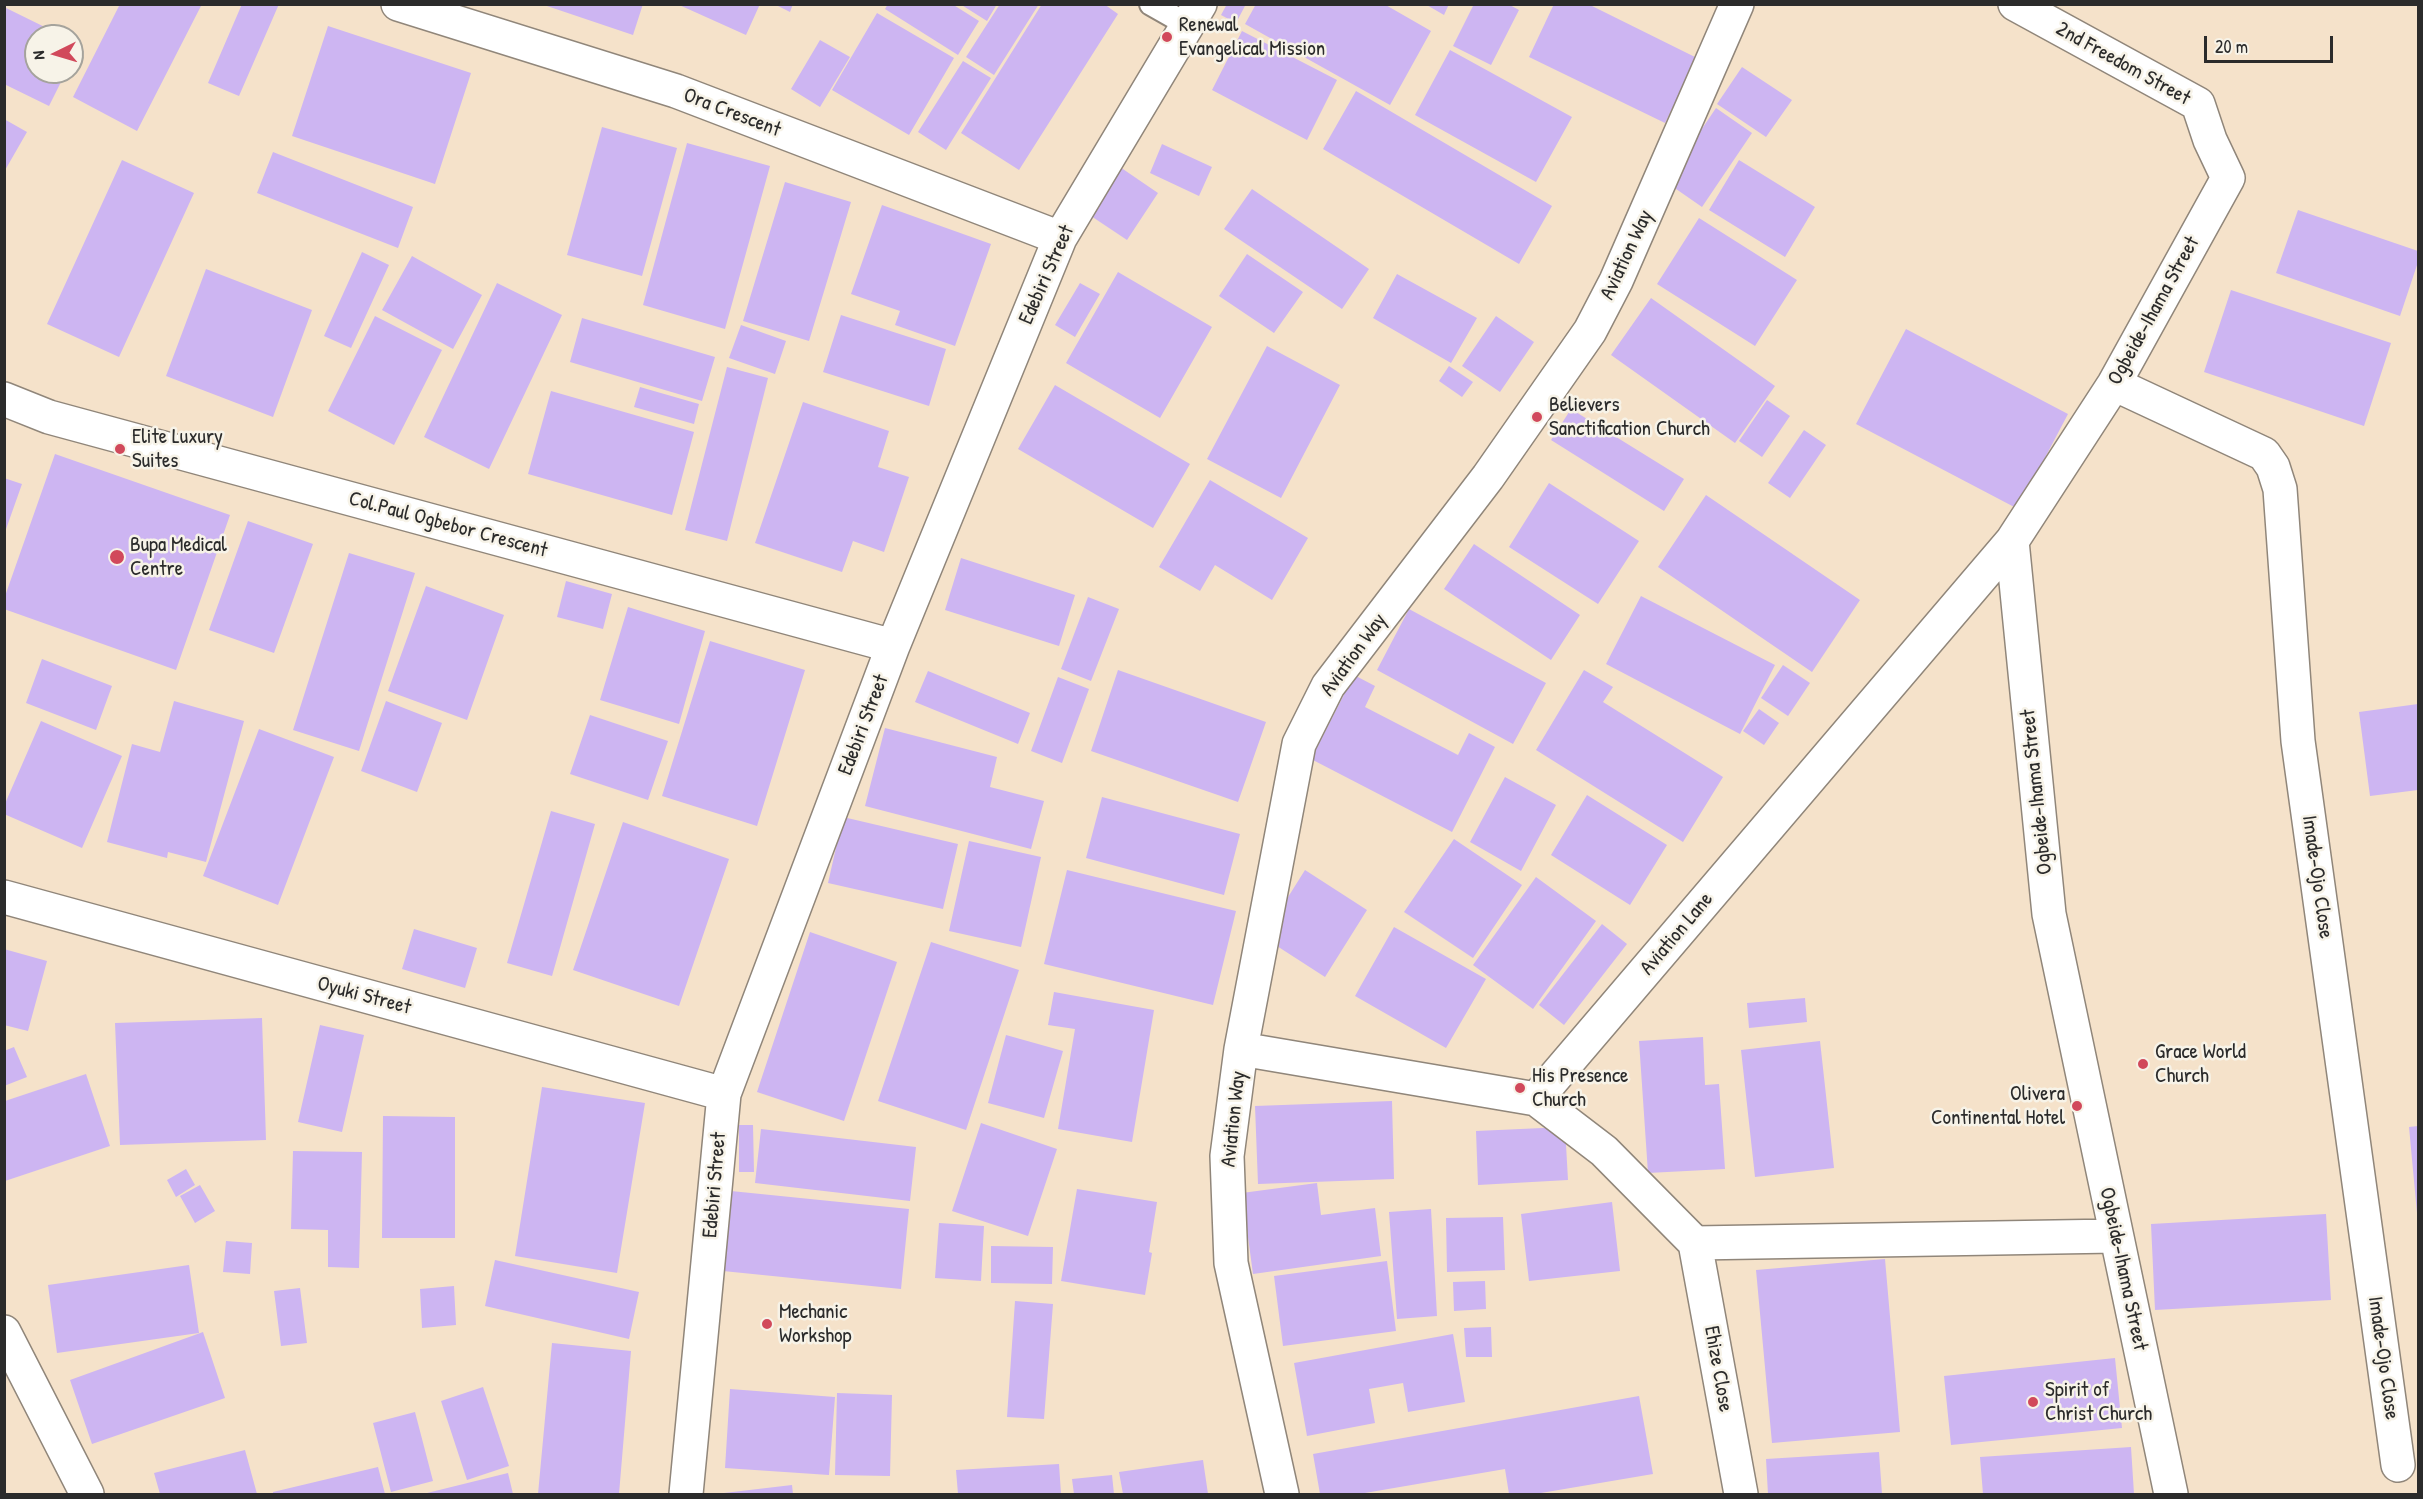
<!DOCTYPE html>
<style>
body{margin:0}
#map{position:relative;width:2423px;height:1499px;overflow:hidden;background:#f5e2ca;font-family:"Patrick Hand",sans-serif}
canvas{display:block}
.frame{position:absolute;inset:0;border:6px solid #2b2b2b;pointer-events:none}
.north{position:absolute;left:24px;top:24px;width:60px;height:60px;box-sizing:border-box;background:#f7f3e8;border:2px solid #a5a39c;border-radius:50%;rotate:265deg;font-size:16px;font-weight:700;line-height:24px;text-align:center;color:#2b2b2b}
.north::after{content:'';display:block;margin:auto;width:21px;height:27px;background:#d1495b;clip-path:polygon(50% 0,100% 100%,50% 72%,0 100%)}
.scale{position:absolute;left:2204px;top:36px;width:129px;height:27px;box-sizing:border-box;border:3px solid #2b2b2b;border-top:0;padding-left:8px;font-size:18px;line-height:21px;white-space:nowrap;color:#2b2b2b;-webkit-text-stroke:4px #f7f3e8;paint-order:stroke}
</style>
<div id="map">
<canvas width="2423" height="1499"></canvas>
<div class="frame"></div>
<div class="north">N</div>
<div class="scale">20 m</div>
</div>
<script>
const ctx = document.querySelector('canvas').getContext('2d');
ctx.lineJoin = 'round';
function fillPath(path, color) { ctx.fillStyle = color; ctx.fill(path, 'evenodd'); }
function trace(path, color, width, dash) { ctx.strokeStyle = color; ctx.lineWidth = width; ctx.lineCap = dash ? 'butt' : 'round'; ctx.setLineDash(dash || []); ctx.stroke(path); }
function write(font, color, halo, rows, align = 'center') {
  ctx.font = font + ' "Patrick Hand",sans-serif'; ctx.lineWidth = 5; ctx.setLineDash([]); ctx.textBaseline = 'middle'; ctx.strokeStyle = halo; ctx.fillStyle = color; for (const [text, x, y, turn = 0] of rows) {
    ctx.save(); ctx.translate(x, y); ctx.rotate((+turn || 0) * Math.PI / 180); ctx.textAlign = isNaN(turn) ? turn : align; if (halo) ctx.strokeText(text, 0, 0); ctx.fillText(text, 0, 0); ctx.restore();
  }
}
fillPath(new Path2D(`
 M 120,4 L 202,4 L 137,131 L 73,97 Z
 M 242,4 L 279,4 L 239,96 L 208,83 Z
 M 548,4 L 643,4 L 633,35 L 547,6 Z
 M 677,4 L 760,4 L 746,35 Z
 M 774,4 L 793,4 L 790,12 Z
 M 888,4 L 952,4 L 979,21 L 958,55 L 885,9 Z
 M 960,4 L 997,4 L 987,21 Z
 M 1000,4 L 1039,4 L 994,75 L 966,57 Z
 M 1042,4 L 1104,4 L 1118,14 L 1019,170 L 961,133 Z
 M 1227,4 L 1246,4 L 1236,23 L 1221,15 Z
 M 1256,4 L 1384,4 L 1431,31 L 1390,105 L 1245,24 Z
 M 1425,4 L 1449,4 L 1444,15 Z
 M 1474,4 L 1508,4 L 1519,10 L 1491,65 L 1453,46 Z
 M 1554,4 L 1588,4 L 1697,58 L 1665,123 L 1529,57 Z
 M 4,7 L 63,36 L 36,36 L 36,72 L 66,72 L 49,106 L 4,84 Z
 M 877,13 L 954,58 L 909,135 L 832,90 Z
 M 328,26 L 471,73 L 435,184 L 292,136 Z
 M 1242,31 L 1337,80 L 1307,140 L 1212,90 Z
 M 72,40 L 79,44 L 72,58 Z
 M 820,40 L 850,57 L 820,107 L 791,89 Z
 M 1450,50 L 1572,117 L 1536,182 L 1415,115 Z
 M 963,61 L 991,78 L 946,150 L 918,132 Z
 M 1742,67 L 1792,100 L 1766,137 L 1717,104 Z
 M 1356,91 L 1552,206 L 1519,264 L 1323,149 Z
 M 1716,108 L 1752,133 L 1702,207 L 1666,182 Z
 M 4,119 L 27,132 L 4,172 Z
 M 602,127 L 677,148 L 642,276 L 567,255 Z
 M 687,143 L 770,166 L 725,329 L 643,305 Z
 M 1162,144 L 1212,167 L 1199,196 L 1150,173 Z
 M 273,152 L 413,207 L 398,248 L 257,193 Z
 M 122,160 L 194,193 L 119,357 L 47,324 Z
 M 1739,160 L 1815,207 L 1785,257 L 1709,210 Z
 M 1117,165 L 1158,193 L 1127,240 L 1085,212 Z
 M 785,182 L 851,202 L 809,341 L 743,321 Z
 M 1252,189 L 1369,269 L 1342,309 L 1224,229 Z
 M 882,205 L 991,244 L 955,346 L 895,325 L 900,311 L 851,294 Z
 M 2298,210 L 2418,251 L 2418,262 L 2400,316 L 2276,273 Z
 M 1699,218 L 1797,280 L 1755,346 L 1657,284 Z
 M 362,252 L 389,265 L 351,348 L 324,336 Z
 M 1247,254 L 1303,292 L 1274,333 L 1219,296 Z
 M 412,256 L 482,295 L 453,349 L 382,310 Z
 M 206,269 L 312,310 L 273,417 L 166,376 Z
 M 1118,272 L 1212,327 L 1160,418 L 1066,363 Z
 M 1397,274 L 1477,318 L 1451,363 L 1373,318 Z
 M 497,283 L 562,315 L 489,469 L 424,437 Z
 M 1080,283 L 1100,294 L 1075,337 L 1055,325 Z
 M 2231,290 L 2391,343 L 2364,426 L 2204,372 Z
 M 1651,298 L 1775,386 L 1735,443 L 1611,355 Z
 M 841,315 L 946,349 L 929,406 L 823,372 Z
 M 375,316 L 442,350 L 394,445 L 328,411 Z
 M 1496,316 L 1534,342 L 1500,392 L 1462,366 Z
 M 582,318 L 715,357 L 702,401 L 570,362 Z
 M 741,325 L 786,341 L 775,374 L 729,358 Z
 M 1906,329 L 2068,414 L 2018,509 L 1856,424 Z
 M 1267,346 L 1340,385 L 1281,498 L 1207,459 Z
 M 1449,366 L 1473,382 L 1462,397 L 1439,381 Z
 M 727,367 L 768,378 L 727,541 L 685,530 Z
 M 1055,385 L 1190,464 L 1153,528 L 1018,449 Z
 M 640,387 L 699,404 L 694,424 L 634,407 Z
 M 551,391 L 694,432 L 672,515 L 528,474 Z
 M 1767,400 L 1790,416 L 1762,457 L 1739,441 Z
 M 803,402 L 889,431 L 878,467 L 909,477 L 884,552 L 853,541 L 842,572 L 755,543 Z
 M 1571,409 L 1684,479 L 1664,511 L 1551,440 Z
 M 1804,430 L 1826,445 L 1790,498 L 1768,483 Z
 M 55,454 L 230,515 L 176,670 L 4,609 L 4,599 Z
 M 4,478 L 22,484 L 5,532 L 4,532 Z
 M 1210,480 L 1308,538 L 1272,600 L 1215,565 L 1200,591 L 1159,567 Z
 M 1549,483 L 1639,541 L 1598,604 L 1509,547 Z
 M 1706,495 L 1860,600 L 1812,672 L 1658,567 Z
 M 248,521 L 313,544 L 274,653 L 209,630 Z
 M 1474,544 L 1580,615 L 1551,660 L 1444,589 Z
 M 349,553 L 415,573 L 359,751 L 293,730 Z
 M 961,558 L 1075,595 L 1059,646 L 945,610 Z
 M 566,581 L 612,594 L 603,629 L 557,617 Z
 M 426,586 L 504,615 L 467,720 L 388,691 Z
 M 1641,596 L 1775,665 L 1740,734 L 1606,664 Z
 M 1088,597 L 1119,609 L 1091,681 L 1061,669 Z
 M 628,607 L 705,631 L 679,724 L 600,700 Z
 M 1409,609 L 1546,683 L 1513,744 L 1377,670 Z
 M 710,641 L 805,670 L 757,826 L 662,796 Z
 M 42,659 L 112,686 L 96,730 L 26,703 Z
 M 1783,665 L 1810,683 L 1788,716 L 1761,698 Z
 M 1118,670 L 1266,722 L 1238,802 L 1091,751 Z
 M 1584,670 L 1613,687 L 1603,702 L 1723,777 L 1683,842 L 1536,750 Z
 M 928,671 L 1030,713 L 1018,744 L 915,702 Z
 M 1354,675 L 1375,686 L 1365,707 L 1458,755 L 1469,733 L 1495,747 L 1452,832 L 1311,759 Z
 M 1058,677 L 1089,689 L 1062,763 L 1031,751 Z
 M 174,701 L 244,721 L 206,862 L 168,852 L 167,858 L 107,842 L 132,744 L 160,752 Z
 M 386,701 L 442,723 L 417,792 L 361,771 Z
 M 2418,704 L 2418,790 L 2370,796 L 2359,712 Z
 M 1759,709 L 1779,723 L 1764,745 L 1743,731 Z
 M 590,715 L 668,741 L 648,800 L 570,774 Z
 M 41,721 L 122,756 L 82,848 L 4,814 L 4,806 Z
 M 885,728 L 997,757 L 990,787 L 1044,801 L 1031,849 L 865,806 Z
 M 259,729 L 334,757 L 278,905 L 203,876 Z
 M 1505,777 L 1556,805 L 1521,871 L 1470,842 Z
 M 1587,795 L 1667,845 L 1630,905 L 1551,855 Z
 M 1102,797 L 1240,834 L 1224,895 L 1086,858 Z
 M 551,811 L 595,824 L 552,976 L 507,963 Z
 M 843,817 L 958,844 L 943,909 L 828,883 Z
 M 623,822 L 729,859 L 679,1006 L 573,970 Z
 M 1454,839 L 1522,885 L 1473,958 L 1404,912 Z
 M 969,841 L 1041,857 L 1021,947 L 949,931 Z
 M 1067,870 L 1236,911 L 1213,1005 L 1044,964 Z
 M 1305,870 L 1367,910 L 1325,977 L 1263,937 Z
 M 1536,877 L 1596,921 L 1533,1009 L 1473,965 Z
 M 1602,924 L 1627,944 L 1564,1025 L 1539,1005 Z
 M 1394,927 L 1486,979 L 1446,1048 L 1355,996 Z
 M 414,929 L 477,948 L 465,988 L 402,969 Z
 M 810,932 L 897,962 L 844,1121 L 757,1092 Z
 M 931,942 L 1019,970 L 966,1130 L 878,1101 Z
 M 4,949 L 47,961 L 28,1031 L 4,1025 Z
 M 1054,992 L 1154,1010 L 1132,1142 L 1058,1129 L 1075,1029 L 1048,1025 Z
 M 1805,998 L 1807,1022 L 1749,1028 L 1747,1003 Z
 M 262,1018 L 266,1140 L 120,1145 L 115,1023 Z
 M 320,1025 L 364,1035 L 342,1132 L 298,1122 Z
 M 1006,1035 L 1063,1051 L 1044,1118 L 988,1103 Z
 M 1703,1037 L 1705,1085 L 1719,1084 L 1725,1169 L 1648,1173 L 1639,1041 Z
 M 1820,1041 L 1834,1168 L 1755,1177 L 1741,1050 Z
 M 14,1047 L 27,1077 L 4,1086 L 4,1051 Z
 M 86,1074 L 110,1146 L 5,1181 L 5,1101 Z
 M 542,1087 L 645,1103 L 617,1273 L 515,1256 Z
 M 1392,1101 L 1394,1179 L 1258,1184 L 1255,1106 Z
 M 383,1116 L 455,1117 L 455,1238 L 382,1238 Z
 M 981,1123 L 1057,1149 L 1028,1236 L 952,1211 Z
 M 739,1125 L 753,1125 L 754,1172 L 739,1172 Z
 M 2418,1126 L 2418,1213 L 2417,1213 L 2409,1127 Z
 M 1565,1127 L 1568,1180 L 1478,1185 L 1476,1131 Z
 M 761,1129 L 916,1147 L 910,1201 L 755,1183 Z
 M 293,1151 L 362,1152 L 359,1268 L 328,1267 L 328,1230 L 291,1229 Z
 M 186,1169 L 195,1185 L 176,1197 L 167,1180 Z
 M 1317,1183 L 1321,1215 L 1375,1208 L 1381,1256 L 1253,1274 L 1242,1193 Z
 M 200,1185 L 215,1211 L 195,1223 L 180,1196 Z
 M 1077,1189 L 1157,1202 L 1149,1252 L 1152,1253 L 1145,1295 L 1061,1281 Z
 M 731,1191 L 909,1209 L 901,1289 L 723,1271 Z
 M 1612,1202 L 1620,1271 L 1529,1281 L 1521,1214 Z
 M 1431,1209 L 1437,1316 L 1397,1319 L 1389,1212 Z
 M 2326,1214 L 2331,1300 L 2155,1310 L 2151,1224 Z
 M 1503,1217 L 1505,1270 L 1447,1272 L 1446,1218 Z
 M 939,1223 L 984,1226 L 981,1281 L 935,1278 Z
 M 226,1241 L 252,1243 L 250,1274 L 223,1272 Z
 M 991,1246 L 1053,1247 L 1052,1284 L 991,1283 Z
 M 1885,1259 L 1900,1432 L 1772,1443 L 1756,1270 Z
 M 495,1260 L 639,1292 L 629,1339 L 485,1306 Z
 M 1387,1261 L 1396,1331 L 1283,1346 L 1274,1276 Z
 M 189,1265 L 199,1333 L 57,1353 L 48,1285 Z
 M 1485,1281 L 1486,1309 L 1454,1311 L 1453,1282 Z
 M 454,1286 L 456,1325 L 422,1328 L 420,1289 Z
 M 300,1288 L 307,1343 L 281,1346 L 274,1291 Z
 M 1015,1301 L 1053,1304 L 1044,1419 L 1007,1417 Z
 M 1491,1327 L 1492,1357 L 1466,1357 L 1464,1328 Z
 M 203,1332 L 225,1398 L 92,1444 L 70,1380 Z
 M 1453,1334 L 1465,1402 L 1408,1412 L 1403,1383 L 1369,1389 L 1375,1423 L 1307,1436 L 1294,1363 Z
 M 552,1343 L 631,1351 L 619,1494 L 538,1494 Z
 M 2115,1358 L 2122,1428 L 1951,1445 L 1944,1376 Z
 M 483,1387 L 509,1466 L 467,1480 L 441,1401 Z
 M 730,1389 L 835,1397 L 829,1475 L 725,1468 Z
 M 837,1393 L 892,1395 L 890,1476 L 835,1475 Z
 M 1639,1396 L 1653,1474 L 1535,1494 L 1509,1494 L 1505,1469 L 1359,1494 L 1320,1494 L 1313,1454 Z
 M 415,1412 L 433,1481 L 391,1492 L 373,1423 Z
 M 2131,1447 L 2134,1494 L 1983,1494 L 1980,1457 Z
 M 245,1450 L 257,1494 L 160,1494 L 154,1473 Z
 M 1879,1452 L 1882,1494 L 1768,1494 L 1766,1459 Z
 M 1203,1460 L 1208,1494 L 1123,1494 L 1119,1472 Z
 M 1059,1464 L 1061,1494 L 958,1494 L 956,1470 Z
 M 378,1467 L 385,1494 L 273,1494 L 273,1492 Z
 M 508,1473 L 513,1494 L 423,1494 Z
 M 1112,1475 L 1114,1494 L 1074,1494 L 1072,1479 Z
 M 792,1485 L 793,1494 L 724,1494 L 724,1493 Z`), '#cdb5f2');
const service = new Path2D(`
 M 1151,4 L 1188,25`);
const minor = new Path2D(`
 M 398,4 L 676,91 L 1060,238
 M 2015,4 L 2198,104 L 2210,140 L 2228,178 L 2114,384 L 2012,541 L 2049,914 L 2171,1494
 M 2114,384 L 2264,454 L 2273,467 L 2280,489 L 2298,741 L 2398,1465
 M 4,399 L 49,417 L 893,646
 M 4,897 L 724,1094
 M 1241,1049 L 1536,1099 L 1604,1151 L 1695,1243 L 2115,1236
 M 1536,1099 L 2012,541
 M 1695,1243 L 1741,1494
 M 4,1332 L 87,1494
 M 686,1494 L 724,1094 L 893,646 L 1060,238 L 1200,4
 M 1282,1494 L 1231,1263 L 1227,1156 L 1241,1049 L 1299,744 L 1328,686 L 1488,477 L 1590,331 L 1616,281 L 1737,4`);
trace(service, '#90867a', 26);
trace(minor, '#90867a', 36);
trace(service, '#fff', 22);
trace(minor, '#fff', 33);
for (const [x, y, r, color] of [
 [1167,37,6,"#d1495b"],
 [1537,417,6,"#d1495b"],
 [120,449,6,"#d1495b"],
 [117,557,8,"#d1495b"],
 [2143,1064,6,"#d1495b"],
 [1520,1088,6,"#d1495b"],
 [2077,1106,6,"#d1495b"],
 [767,1324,6,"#d1495b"],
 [2033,1402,6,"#d1495b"]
]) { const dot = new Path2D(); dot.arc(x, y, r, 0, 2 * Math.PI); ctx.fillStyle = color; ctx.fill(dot); trace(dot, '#f7f3e8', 2); }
write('21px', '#2b2b2b', '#f7f3e8', [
 ["Renewal",1179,25],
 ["Evangelical Mission",1179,49],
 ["Believers",1549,405],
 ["Sanctification Church",1549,429],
 ["Elite Luxury",132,437],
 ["Suites",132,461],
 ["Bupa Medical",130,545],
 ["Centre",130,569],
 ["Grace World",2155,1052],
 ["Church",2155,1076],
 ["His Presence",1532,1076],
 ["Church",1532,1100],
 ["Olivera",2065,1094,"right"],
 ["Continental Hotel",2065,1118,"right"],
 ["Mechanic",779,1312],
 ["Workshop",779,1336],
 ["Spirit of",2045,1390],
 ["Christ Church",2045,1414]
], 'left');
write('21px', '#2b2b2b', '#f7f3e8', [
 ["2nd Freedom Street",2123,64,29],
 ["Ora Crescent",732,113,21],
 ["Aviation Way",1627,255,-65],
 ["Edebiri Street",1047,275,-66],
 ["Ogbeide-Ihama Street",2154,311,-61],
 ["Col.Paul Ogbebor Crescent",448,525,15],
 ["Aviation Way",1354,655,-54],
 ["Edebiri Street",864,725,-69],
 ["Ogbeide-Ihama Street",2037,792,-96],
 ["Imade-Ojo Close",2317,877,82],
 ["Aviation Lane",1677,934,-50],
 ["Oyuki Street",364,996,15],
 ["Aviation Way",1234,1119,-84],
 ["Edebiri Street",715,1185,-85],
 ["Ogbeide-Ihama Street",2123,1269,78],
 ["Imade-Ojo Close",2383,1358,82],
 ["Ehize Close",1718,1369,80]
]);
</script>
